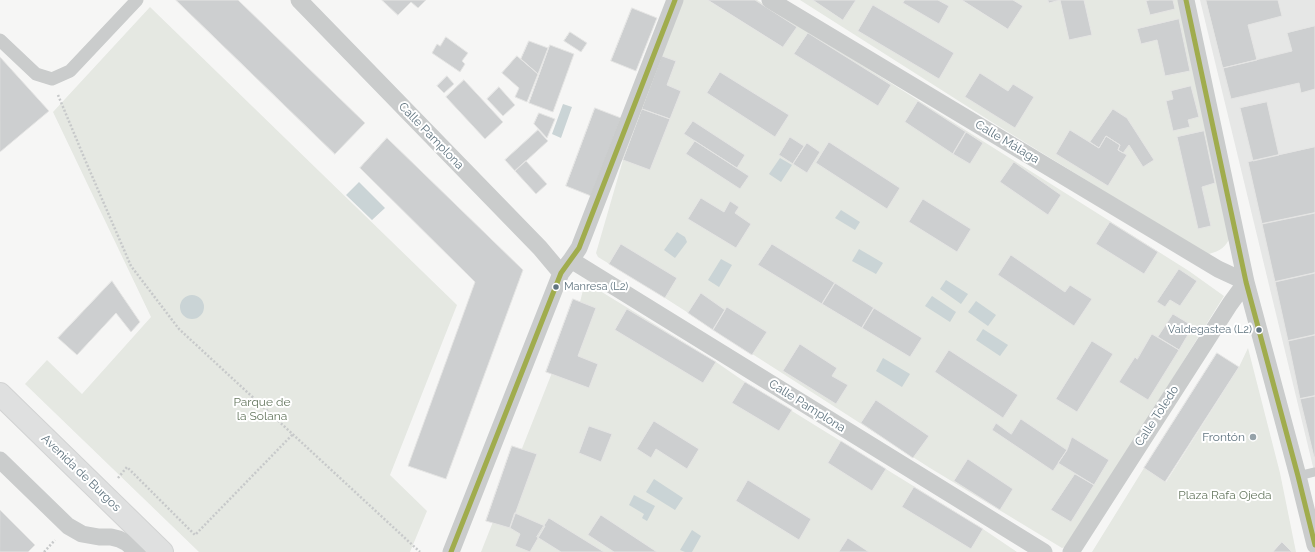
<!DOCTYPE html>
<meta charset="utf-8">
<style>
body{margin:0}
canvas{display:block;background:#f6f6f5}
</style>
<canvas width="1315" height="552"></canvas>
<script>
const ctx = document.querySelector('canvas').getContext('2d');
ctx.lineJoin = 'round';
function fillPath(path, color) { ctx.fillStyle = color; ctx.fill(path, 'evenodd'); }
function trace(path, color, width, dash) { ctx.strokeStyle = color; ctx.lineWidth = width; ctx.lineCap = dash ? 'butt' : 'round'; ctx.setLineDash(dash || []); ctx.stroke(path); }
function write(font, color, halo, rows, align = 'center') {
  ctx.font = font + ' Raleway,sans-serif'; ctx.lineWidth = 4; ctx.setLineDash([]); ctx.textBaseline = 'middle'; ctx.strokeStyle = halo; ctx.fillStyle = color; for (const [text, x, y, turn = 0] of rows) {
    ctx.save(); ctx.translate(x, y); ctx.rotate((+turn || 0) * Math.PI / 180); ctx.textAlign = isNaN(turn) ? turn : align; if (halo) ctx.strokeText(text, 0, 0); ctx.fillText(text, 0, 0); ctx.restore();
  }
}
fillPath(new Path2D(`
 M 1200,0 L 1315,0 L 1315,475 Z`), '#e6e7e6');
fillPath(new Path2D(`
 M 682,0 L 757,0 L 805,29 L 1189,271 L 1224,296 L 1068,546 L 1062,548 L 930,468 L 665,298 L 598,257 L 596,253 L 623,160 Z
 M 800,0 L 1179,0 L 1230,237 C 1226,247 1220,251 1209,254 L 1200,250 L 995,124 Z
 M 150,7 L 457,305 L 390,475 L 427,511 L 410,552 L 199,552 L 25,384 L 47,360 L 82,394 L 151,317 L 53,112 Z
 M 587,286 L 592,286 L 716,362 L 745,382 L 983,529 L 1017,552 L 481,552 L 580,302 L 583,290 Z
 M 1248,348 L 1280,473 L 1296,552 L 1092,552 L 1144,468 L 1166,482 L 1239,367 Z`), '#e5e8e2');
fillPath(new Path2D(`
 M 563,104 L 572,107 L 561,138 L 552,134 Z
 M 780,158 L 792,165 L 781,182 L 769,174 Z
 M 359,182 L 385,208 L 372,220 L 346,195 Z
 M 841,210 L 860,222 L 855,230 L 835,218 Z
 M 677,232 L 685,237 L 687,242 L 675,258 L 664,250 Z
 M 859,249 L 883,263 L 876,274 L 852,261 Z
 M 721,259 L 732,265 L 719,287 L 708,280 Z
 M 946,280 L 968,294 L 961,304 L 940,289 Z
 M180 307a12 12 0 1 1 24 0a12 12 0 1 1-24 0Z
 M 932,296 L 956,312 L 950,322 L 925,306 Z
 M 976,301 L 996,315 L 988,326 L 968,312 Z
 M 983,329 L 1008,345 L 1000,356 L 976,340 Z
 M 883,358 L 910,374 L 902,387 L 876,371 Z
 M 654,479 L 683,498 L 675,510 L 646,492 Z
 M 634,495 L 655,506 L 647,521 L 642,518 L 644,514 L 629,505 Z
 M 692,530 L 701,536 L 692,552 L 685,552 L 680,550 Z`), '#cad4d6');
const building = new Path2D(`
 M 176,0 L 238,0 L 365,123 L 335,154 Z
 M 382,0 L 426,0 L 418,8 L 411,2 L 398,15 Z
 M 708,0 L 755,0 L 797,27 L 783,47 Z
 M 813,0 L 856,0 L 843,20 Z
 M 905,0 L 938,0 L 949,6 L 939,24 L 903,3 Z
 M 962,0 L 1013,0 L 1023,6 L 1008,29 Z
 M 1048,0 L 1084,0 L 1092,35 L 1069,40 L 1060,0 L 1049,3 Z
 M 1150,0 L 1173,0 L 1175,9 L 1150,15 L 1146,1 Z
 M 1206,0 L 1278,0 L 1282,16 L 1248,25 L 1257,60 L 1223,68 Z
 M 873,5 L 954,53 L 939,79 L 858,31 Z
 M 632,8 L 657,18 L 636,71 L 611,61 Z
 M 1179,19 L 1190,71 L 1165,76 L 1157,40 L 1141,44 L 1137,29 Z
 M 1315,26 L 1315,89 L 1301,93 L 1299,83 L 1231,99 L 1223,68 L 1292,51 L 1287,33 Z
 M 570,32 L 587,43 L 581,52 L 564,41 Z
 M 808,33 L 891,85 L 878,106 L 794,54 Z
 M 446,37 L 468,53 L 462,61 L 465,64 L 460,72 L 432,53 L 437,44 L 440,46 Z
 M 529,41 L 548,48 L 538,74 L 521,59 Z
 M 550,45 L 574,54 L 553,112 L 529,103 Z
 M 517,56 L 538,74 L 527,102 L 515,97 L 519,88 L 502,73 Z
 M 662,56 L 676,61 L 667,85 L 681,91 L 670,119 L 642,109 Z
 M 0,57 L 49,111 L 0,152 Z
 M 720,72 L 789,115 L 775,137 L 707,93 Z
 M 980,73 L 1008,91 L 1013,84 L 1034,97 L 1015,128 L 965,97 Z
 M 447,76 L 454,84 L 444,93 L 437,86 Z
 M 464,80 L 503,122 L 485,139 L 446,97 Z
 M 1191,86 L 1199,117 L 1188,120 L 1190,127 L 1173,131 L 1166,101 L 1173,99 L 1171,91 Z
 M 499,87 L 515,105 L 503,116 L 487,99 Z
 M 918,101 L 966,132 L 953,154 L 905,122 Z
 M 1267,102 L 1279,155 L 1253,161 L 1240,108 Z
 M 595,108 L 621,118 L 591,196 L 566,186 Z
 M 642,109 L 670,119 L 650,170 L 623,160 Z
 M 1113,109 L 1127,118 L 1154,160 L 1143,167 L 1129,145 L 1123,153 L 1118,150 L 1120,145 L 1106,136 L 1099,148 L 1090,142 Z
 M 539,113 L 555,119 L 547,138 L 534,124 Z
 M 693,121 L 745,155 L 737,168 L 684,134 Z
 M 538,130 L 548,141 L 515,171 L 505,160 Z
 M 1070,130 L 1099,148 L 1106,136 L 1120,145 L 1118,150 L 1127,155 L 1108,186 L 1056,154 Z
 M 1204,131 L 1215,183 L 1202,187 L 1211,226 L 1198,229 L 1177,137 Z
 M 966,132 L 983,143 L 970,164 L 953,154 Z
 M 790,137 L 804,146 L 793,164 L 779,155 Z
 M 387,138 L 523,270 L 446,479 L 408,466 L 475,282 L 360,168 Z
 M 695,141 L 749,176 L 740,189 L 686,154 Z
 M 829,142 L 900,188 L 887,209 L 816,163 Z
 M 807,143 L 820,152 L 807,173 L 793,164 Z
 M 1315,147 L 1315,213 L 1262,224 L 1248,162 Z
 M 526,161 L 547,184 L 536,194 L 515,171 Z
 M 1014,162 L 1061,195 L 1048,215 L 1000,182 Z
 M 701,198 L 724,212 L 730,201 L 739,207 L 735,213 L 751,224 L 736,248 L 688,219 Z
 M 923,199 L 971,229 L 957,252 L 909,222 Z
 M 1315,213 L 1315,273 L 1275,282 L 1262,224 Z
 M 1110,222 L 1158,252 L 1144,274 L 1096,244 Z
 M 621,244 L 677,278 L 665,298 L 609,264 Z
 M 772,244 L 835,283 L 822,304 L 758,265 Z
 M 1011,255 L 1065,292 L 1070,285 L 1092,299 L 1074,326 L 998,275 Z
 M 1179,269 L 1197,281 L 1180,306 L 1170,300 L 1165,307 L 1157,302 Z
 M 1315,273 L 1315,335 L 1288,341 L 1275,282 Z
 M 112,281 L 140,322 L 131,332 L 116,313 L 77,355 L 58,338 Z
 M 835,283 L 874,308 L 862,328 L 822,304 Z
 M 701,293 L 725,310 L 713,330 L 688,313 Z
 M 573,299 L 596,308 L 578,356 L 598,364 L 589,388 L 546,372 Z
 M 727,307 L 767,332 L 752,355 L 713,330 Z
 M 874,308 L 922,338 L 910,357 L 862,328 Z
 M 627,309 L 716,362 L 703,383 L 615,330 Z
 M 1173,314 L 1193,326 L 1179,350 L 1158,337 Z
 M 1152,334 L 1179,350 L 1148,400 L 1119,382 L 1135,357 L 1137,359 Z
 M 1315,335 L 1315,396 L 1300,399 L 1288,341 Z
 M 1092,341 L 1113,354 L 1077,412 L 1056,399 Z
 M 800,344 L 837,368 L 832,376 L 848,385 L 836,404 L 783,371 Z
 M 949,350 L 1018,395 L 1003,418 L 935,372 Z
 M 1217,353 L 1239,367 L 1165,482 L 1144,468 Z
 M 745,382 L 792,410 L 779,431 L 732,403 Z
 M 1315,396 L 1315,457 L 1314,457 L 1300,399 Z
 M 876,400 L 929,436 L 913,458 L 861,423 Z
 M 1021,419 L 1067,450 L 1053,471 L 992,430 L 996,423 L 1011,434 Z
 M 654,421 L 699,449 L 687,469 L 656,449 L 651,458 L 637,449 Z
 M 589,426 L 612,434 L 601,462 L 579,453 Z
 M 1072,437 L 1109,460 L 1094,485 L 1058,463 L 1067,450 Z
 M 841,441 L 886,469 L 872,491 L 828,463 Z
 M 512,446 L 537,454 L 510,528 L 486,521 Z
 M 968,459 L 1013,489 L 1000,510 L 954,481 Z
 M 1075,474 L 1094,485 L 1071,522 L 1051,510 Z
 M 748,480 L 811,519 L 799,540 L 736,501 Z
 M 914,487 L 983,529 L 971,549 L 902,507 Z
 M 0,510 L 35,545 L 28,552 L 0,552 Z
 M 515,513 L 545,526 L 530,552 L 515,546 L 520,534 L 510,528 Z
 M 601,515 L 657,552 L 614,552 L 588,535 Z
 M 549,518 L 604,552 L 561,552 L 537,537 Z
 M 848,538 L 869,552 L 839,552 Z
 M 1282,542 L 1292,552 L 1273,552 Z`);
fillPath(building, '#cdcfd0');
trace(building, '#e5e5e4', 1);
const primary = new Path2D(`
 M 0,394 L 162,552`);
trace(primary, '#d2d3d3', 24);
trace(new Path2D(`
 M 58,95 L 86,162 L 131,266 L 179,329 L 420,552
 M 118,478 L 127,467 L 195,535 L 293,434
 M 44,552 L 55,540`), '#c7c9ca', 2.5, [2, 2]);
trace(new Path2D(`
 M 1298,476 L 1315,472`), '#cacccc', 9);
trace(new Path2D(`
 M 0,40 L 36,74 L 52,79 L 70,71 L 137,0`), '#cacccc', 13);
trace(new Path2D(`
 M 299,0 L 540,248 L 561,273
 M 770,0 L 1218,269 L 1246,282 L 1230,304 L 1071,552
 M 1186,0 L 1246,282 L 1298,476 L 1315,545
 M 571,260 L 1044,552
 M 0,460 L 68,526 L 82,534 L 99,537 L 111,537 L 119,539 L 127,543 L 137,552
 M 451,552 L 561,273 L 571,260 L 579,248 L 675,0`), '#cacccc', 17);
trace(primary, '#dfe0e0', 22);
trace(new Path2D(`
 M 1186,0 L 1246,282 L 1298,476 L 1315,545
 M 451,552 L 561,273 L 579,248 L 675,0`), '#a0ac4d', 5);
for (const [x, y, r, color] of [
 [556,287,3.5,"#617580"],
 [1259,330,3.5,"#617580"],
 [1253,437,4,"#95a2a9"]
]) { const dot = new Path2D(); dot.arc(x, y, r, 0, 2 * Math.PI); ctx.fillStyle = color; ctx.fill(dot); trace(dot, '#fff', 1.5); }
write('11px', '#617580', '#fff', [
 ["Manresa (L2)",564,287],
 ["Valdegastea (L2)",1252,330,"right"]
], 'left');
write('12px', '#617580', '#fff', [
 ["Calle Pamplona",431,136,46],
 ["Calle Málaga",1007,142,31],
 ["Calle Pamplona",807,406,32],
 ["Calle Toledo",1157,416,-57],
 ["Avenida de Burgos",81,473,44]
]);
write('12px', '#667860', '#fff', [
 ["Parque de",262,402],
 ["la Solana",262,416],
 ["Plaza Rafa Ojeda",1225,495]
]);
write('12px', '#617580', '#fff', [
 ["Frontón",1245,437]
], 'right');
</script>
